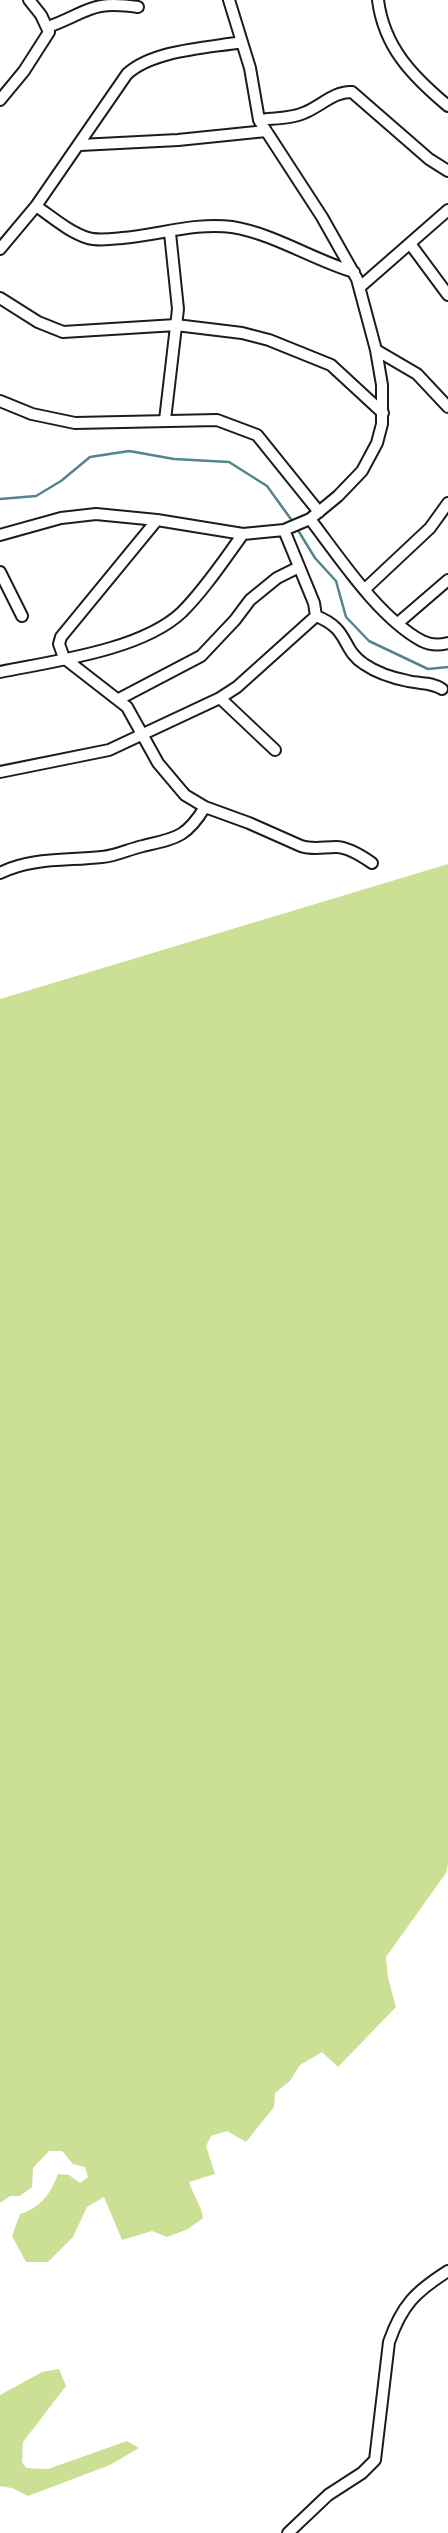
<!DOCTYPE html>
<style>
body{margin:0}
canvas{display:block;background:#fff}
</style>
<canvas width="448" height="2533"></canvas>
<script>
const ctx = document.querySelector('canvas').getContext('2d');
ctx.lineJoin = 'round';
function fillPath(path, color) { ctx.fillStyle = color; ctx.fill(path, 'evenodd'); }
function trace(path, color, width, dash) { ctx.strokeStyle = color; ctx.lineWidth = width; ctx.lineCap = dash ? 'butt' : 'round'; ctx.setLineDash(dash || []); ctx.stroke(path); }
fillPath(new Path2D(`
 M 448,864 L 448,1864 L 446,1873 L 386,1957 L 388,1978 L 396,2007 L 338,2067 L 322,2052 L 300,2065 L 290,2081 L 275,2093 L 274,2107 L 246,2142 L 227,2131 L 211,2136 L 206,2146 L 215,2174 L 189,2182 C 193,2195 201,2204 203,2218 L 188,2229 L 167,2237 L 152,2231 L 122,2240 L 104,2197 L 87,2207 L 73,2237 L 48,2262 L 26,2262 L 12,2236 L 20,2214 C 41,2207 50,2195 58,2174 L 69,2175 L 80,2183 L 88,2177 L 85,2167 L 73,2164 L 62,2151 L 49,2151 L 33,2168 L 32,2187 L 20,2196 L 10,2196 L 0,2203 L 0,999 Z
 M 59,2369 L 66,2386 L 23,2442 L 22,2462 L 26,2468 L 48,2469 L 127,2441 L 139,2448 L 110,2465 L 28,2496 L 12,2488 L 0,2486 L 0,2395 L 42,2372 Z`), '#cbe095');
trace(new Path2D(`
 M 0,499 L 36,496 L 61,481 L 90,457 L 129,451 L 174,459 L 229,462 L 267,486 L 293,522
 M 296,527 L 315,558 L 336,581 L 346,617 L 369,641 L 428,669 L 448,667`), '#54848c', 2.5);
const minor = new Path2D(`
 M 378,0 C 384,47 412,76 448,106
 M 48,27 C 89,12 90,0 138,7
 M 0,100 L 24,71 L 49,32 L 41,15 L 29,0
 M 259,120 C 274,118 292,119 306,112 C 322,105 335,91 352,92 L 429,159 L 448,171
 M 80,145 L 178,140 L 266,131
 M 36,206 C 52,217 69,232 88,238 C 98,241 112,239 122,238 C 158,235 197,222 232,227 C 275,234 313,260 354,272
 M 411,245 L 448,295
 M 0,249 L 36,206 L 127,74 C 153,50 207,48 242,42
 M 360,287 L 448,210
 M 0,298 L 38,322 L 63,332 L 176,325 L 242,333 L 269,340 L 331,365 L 383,413
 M 376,350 L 417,374 L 448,407
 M 0,401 L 32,414 L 75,423 L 217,420 L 257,435 L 319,512
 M 165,420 L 178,309 L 170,233
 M 310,519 C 340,558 378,617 422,641 C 430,645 440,645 448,643
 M 157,520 L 61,637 L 59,644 L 64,658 L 127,707 L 158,763 L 185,795 L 205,807 L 249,823 L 301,846 C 313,850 323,847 336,847 C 348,847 362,856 372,863
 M 0,535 L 61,518 L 96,514 L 157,520 L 243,534 L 284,530 L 310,519 L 338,496 L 362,471 L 377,443 L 382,424 L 382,385 L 376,350 L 357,279 L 322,217 L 259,120 L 250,68 L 229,0
 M 0,572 L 22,616
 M 365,589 L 430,528 L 448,503
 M 316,616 C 350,629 341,649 364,664 C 377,673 393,678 408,681 C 420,684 432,682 442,689
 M 398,623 L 448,580
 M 0,672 C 54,661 142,650 182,612 C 205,589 224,560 243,534
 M 220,698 L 275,750
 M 119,699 L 201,656 L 235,620 L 250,600 L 277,578 L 299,567
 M 0,772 L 109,750 L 220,698 L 237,687 L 316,616 L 314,603 L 284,530
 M 0,873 C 32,857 67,861 102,857 C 116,856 129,849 143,846 C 176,838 186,838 205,807
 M 288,2533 L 328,2495 L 362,2473 L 375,2460 L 389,2342 C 402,2305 415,2292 448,2271`);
trace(minor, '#1c1c1c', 14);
trace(minor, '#fff', 10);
</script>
